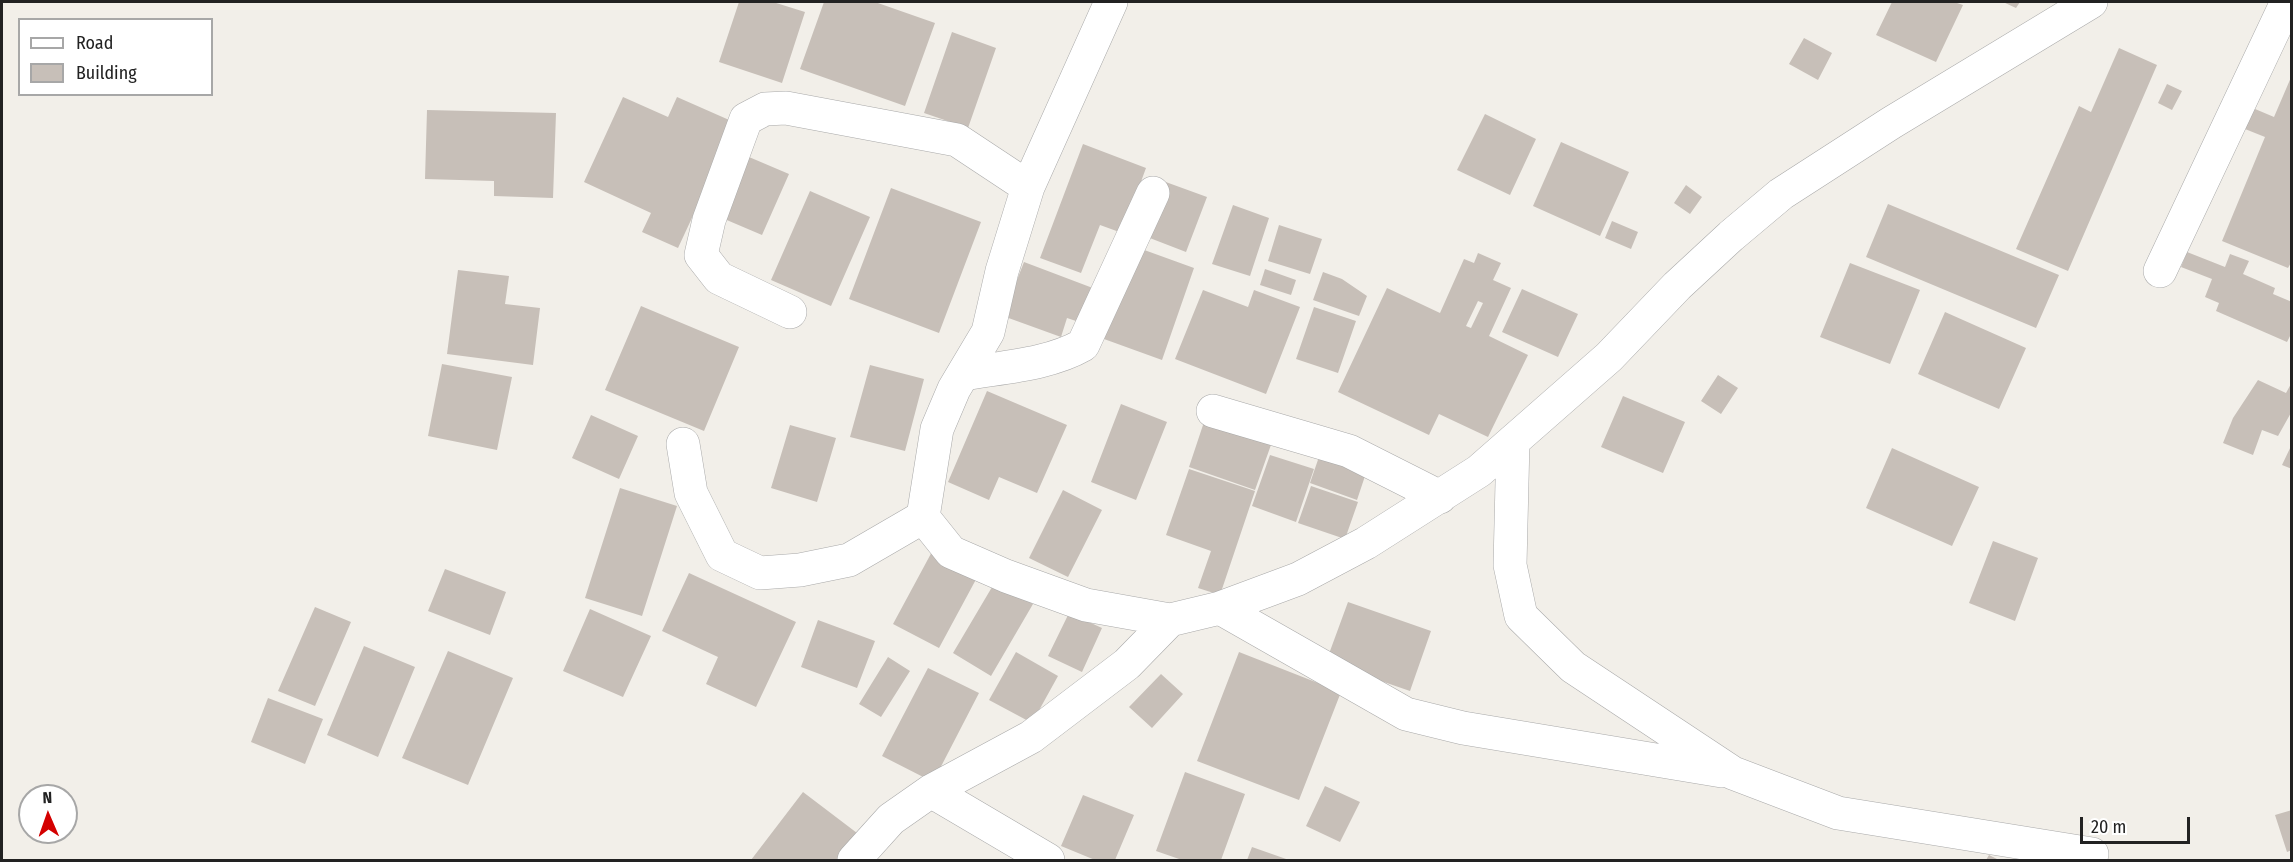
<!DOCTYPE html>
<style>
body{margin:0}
#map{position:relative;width:2293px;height:862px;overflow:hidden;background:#f2efe9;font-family:"Fira Sans Condensed",sans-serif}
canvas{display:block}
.frame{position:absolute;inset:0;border:3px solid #222;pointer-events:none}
.legend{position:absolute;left:18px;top:18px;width:195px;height:78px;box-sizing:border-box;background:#fff;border:2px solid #a7a7a7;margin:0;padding:8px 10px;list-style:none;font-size:18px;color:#222}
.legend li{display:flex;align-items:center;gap:12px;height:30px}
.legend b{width:30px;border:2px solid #a7a7a7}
.north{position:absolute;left:18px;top:784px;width:60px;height:60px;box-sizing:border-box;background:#fff;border:2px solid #a7a7a7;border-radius:50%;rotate:358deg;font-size:16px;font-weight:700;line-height:24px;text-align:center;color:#222}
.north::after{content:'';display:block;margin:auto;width:21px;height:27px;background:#d40000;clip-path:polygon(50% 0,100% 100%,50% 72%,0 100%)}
.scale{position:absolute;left:2080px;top:817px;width:110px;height:27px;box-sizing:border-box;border:3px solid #222;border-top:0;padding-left:8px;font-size:18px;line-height:21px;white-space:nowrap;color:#222;-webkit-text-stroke:4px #fff;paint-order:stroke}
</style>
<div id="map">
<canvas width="2293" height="862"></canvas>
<div class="frame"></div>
<ul class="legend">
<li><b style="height:8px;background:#fff"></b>Road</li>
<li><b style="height:16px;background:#c7bfb8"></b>Building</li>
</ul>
<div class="north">N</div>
<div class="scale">20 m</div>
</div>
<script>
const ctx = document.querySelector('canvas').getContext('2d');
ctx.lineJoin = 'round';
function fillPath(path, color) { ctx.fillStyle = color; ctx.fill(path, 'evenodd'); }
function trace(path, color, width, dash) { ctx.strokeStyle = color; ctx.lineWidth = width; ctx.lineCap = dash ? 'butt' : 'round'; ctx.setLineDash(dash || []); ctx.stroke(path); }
fillPath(new Path2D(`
 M 739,2 L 773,2 L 805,12 L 782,83 L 719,62 Z
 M 824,2 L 875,2 L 935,23 L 905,106 L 800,69 Z
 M 1892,2 L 1954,2 L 1963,5 L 1936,62 L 1876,35 Z
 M 2003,2 L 2020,2 L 2016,8 Z
 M 952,32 L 996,48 L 968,128 L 924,113 Z
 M 1804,38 L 1832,53 L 1818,80 L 1789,64 Z
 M 2119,48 L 2157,65 L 2068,271 L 2016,249 L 2079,106 L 2091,112 Z
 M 2292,75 L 2292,261 L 2288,268 L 2222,241 L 2265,137 L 2240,127 L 2248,106 L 2274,117 Z
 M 2167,84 L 2182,91 L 2172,110 L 2158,103 Z
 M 623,97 L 668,117 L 677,97 L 736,123 L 678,248 L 642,232 L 651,213 L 584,182 Z
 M 427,110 L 556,113 L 553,198 L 494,196 L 494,181 L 425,179 Z
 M 1485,114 L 1536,139 L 1510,195 L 1457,170 Z
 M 1561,142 L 1629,172 L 1600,236 L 1533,206 Z
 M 1083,144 L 1146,168 L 1122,233 L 1100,225 L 1081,273 L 1040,258 Z
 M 749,157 L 789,174 L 762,235 L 722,218 Z
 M 1163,181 L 1207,197 L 1186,252 L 1142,235 Z
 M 1686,185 L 1702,197 L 1690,214 L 1674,203 Z
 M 891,188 L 981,222 L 939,333 L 849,299 Z
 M 810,191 L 870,217 L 831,306 L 771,280 Z
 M 1888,204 L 2059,275 L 2036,328 L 1866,257 Z
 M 1233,205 L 1269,218 L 1250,276 L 1212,264 Z
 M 1612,221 L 1638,232 L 1631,249 L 1605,238 Z
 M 1279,225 L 1322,239 L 1310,274 L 1268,261 Z
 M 1136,247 L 1194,268 L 1162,360 L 1104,339 Z
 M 2187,252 L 2225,267 L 2230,254 L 2249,261 L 2243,274 L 2275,288 L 2273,294 L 2292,302 L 2292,332 L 2287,342 L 2216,311 L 2219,303 L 2205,297 L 2212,279 L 2181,267 Z
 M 1478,253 L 1501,263 L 1493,280 L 1511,288 L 1489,336 L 1528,355 L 1488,437 L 1439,414 L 1429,435 L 1338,392 L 1387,288 L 1440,313 L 1464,259 L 1474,263 ZM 1478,301 L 1483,303 L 1471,328 L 1466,326 Z
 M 1024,262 L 1098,290 L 1085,324 L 1067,318 L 1061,337 L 1003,316 Z
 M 1850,263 L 1920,290 L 1890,364 L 1820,337 Z
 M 1265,269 L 1296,280 L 1291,295 L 1260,285 Z
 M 458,270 L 509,276 L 505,304 L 540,308 L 533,365 L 447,354 Z
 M 1323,272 L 1342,279 L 1367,296 L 1359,316 L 1313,300 Z
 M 1522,289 L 1578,314 L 1558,357 L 1502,332 Z
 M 1203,290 L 1248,307 L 1254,290 L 1300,307 L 1266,394 L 1175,359 Z
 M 641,306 L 739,347 L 704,431 L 605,390 Z
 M 1314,307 L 1356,321 L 1338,373 L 1296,359 Z
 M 1945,312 L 2026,348 L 1999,409 L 1918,374 Z
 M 442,364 L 512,377 L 497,450 L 428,436 Z
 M 870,365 L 924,379 L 905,451 L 850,437 Z
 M 1718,375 L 1738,388 L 1721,414 L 1701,401 Z
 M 2258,380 L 2286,393 L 2292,382 L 2292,411 L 2278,436 L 2262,430 L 2253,455 L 2223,443 L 2233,418 Z
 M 987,391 L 1067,425 L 1037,493 L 999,477 L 989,500 L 948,482 Z
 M 1623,396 L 1685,422 L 1663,473 L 1601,447 Z
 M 1121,404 L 1167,422 L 1136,500 L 1091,482 Z
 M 591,415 L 638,436 L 619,479 L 572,458 Z
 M 1205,419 L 1272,442 L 1255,490 L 1189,467 Z
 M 790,425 L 836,438 L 817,502 L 771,488 Z
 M 2292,444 L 2292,469 L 2282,465 Z
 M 1892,448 L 1979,487 L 1952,546 L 1866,508 Z
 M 1321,451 L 1368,467 L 1357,500 L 1310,483 Z
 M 1270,455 L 1314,469 L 1296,522 L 1252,506 Z
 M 1189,469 L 1255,491 L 1220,595 L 1198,588 L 1211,551 L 1166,535 Z
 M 1311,486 L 1358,502 L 1345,539 L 1298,523 Z
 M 620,488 L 677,506 L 642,616 L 585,598 Z
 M 1063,490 L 1102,510 L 1068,577 L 1029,558 Z
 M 1993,541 L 2038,558 L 2015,621 L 1969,603 Z
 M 934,548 L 980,572 L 939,648 L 893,624 Z
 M 445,569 L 506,592 L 490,635 L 428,611 Z
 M 689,573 L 796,622 L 756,707 L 706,684 L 718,657 L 662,631 Z
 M 995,582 L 1033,604 L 991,676 L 953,653 Z
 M 1348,602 L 1431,631 L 1410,691 L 1326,662 Z
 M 315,607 L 351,622 L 315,706 L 278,691 Z
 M 590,609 L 651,636 L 623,697 L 563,671 Z
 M 1069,613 L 1102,628 L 1082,672 L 1048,656 Z
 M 818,620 L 875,641 L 857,688 L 801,667 Z
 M 364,646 L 415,667 L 378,757 L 327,735 Z
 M 448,651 L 513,678 L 468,785 L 402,758 Z
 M 1016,652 L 1058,676 L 1032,723 L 989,700 Z
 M 1239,652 L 1341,692 L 1299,800 L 1197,761 Z
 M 888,657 L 910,671 L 881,717 L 859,704 Z
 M 928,668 L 979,693 L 933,782 L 882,756 Z
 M 1161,674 L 1183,694 L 1152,728 L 1129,707 Z
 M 268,698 L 323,719 L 305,764 L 251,742 Z
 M 1185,772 L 1245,794 L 1221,860 L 1182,860 L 1156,851 Z
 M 1325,786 L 1360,802 L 1340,842 L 1306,826 Z
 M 803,792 L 857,833 L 836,860 L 751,860 Z
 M 1083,795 L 1134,815 L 1115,860 L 1095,860 L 1061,846 Z
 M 2292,810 L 2292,850 L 2287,852 L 2275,815 Z
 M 1252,847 L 1289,860 L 1247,860 Z
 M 1989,855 L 1999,860 L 1986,860 Z`), '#c7bfb8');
const minor = new Path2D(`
 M 1111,2 L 1028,187 L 1002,271 L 988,332 L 954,389 L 937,429 L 923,517 L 951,552 L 1006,576 L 1086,605 L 1170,620 L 1220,608 L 1298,579 L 1366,543 L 1479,471 L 1609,357 L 1677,286 L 1731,236 L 1781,194 L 1891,123 L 2091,2
 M 2160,271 L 2287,2
 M 790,312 L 719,278 L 701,255 L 709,220 L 746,119 L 765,109 L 786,108 L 957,140 L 1028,187
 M 963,374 C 1002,367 1048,365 1083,345 L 1153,193
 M 1213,411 L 1349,451 L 1440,497
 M 1513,441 L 1510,565 L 1521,616 L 1573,667 L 1733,773 L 1838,813 L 2092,854
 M 683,444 L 691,493 L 722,555 L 760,573 L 800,570 L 849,560 L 923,517
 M 1220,608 L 1406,714 L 1463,728 L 1722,771
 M 931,791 L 1048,860
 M 854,860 L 891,819 L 931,791 L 1031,737 L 1127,664 L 1170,620`);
trace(minor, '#a9a9a9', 34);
trace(minor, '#fff', 33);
</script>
